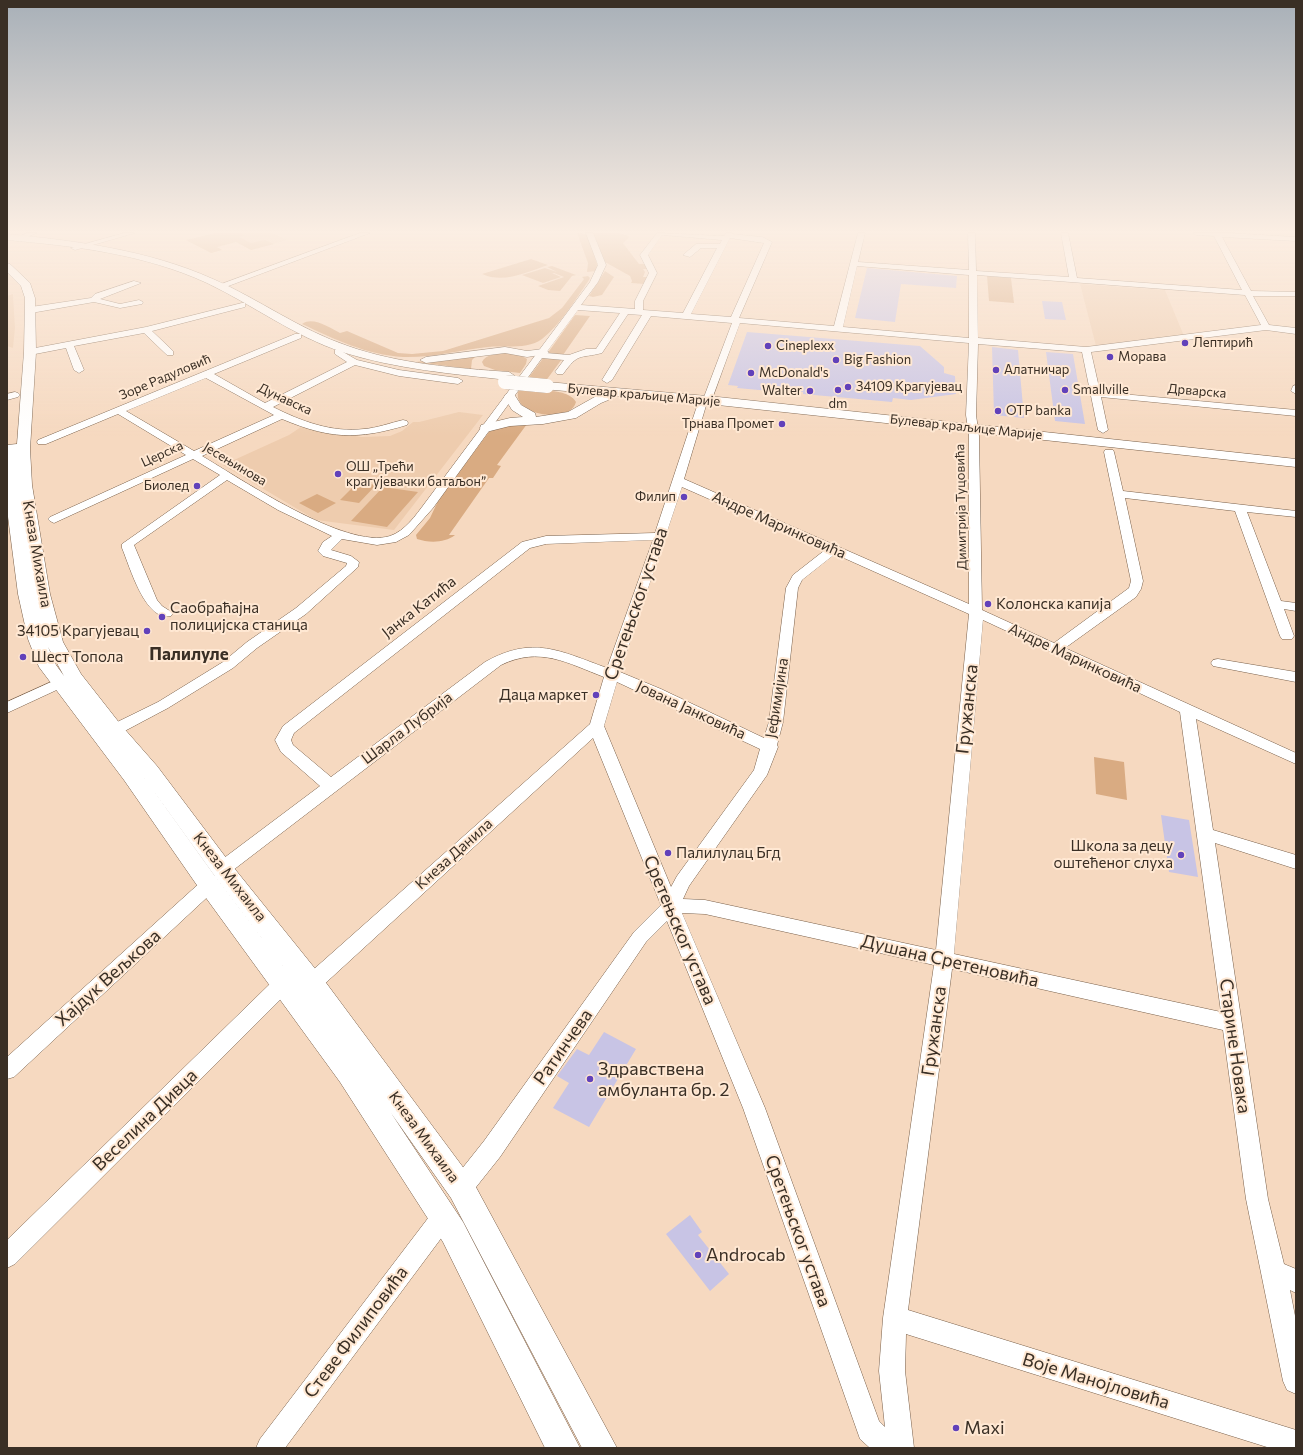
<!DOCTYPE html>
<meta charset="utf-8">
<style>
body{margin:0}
#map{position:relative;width:1303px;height:1455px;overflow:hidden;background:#f6d9c0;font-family:Commissioner,sans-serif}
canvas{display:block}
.frame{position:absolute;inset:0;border:8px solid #3a2f25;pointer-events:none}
</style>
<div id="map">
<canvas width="1303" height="1455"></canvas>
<div class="frame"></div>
</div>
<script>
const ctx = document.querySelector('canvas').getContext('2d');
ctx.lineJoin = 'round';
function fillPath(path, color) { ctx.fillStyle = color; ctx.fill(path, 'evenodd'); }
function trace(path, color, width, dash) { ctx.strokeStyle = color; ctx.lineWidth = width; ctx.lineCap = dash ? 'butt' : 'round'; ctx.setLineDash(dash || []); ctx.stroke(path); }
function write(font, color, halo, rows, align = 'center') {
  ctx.font = font + ' Commissioner,sans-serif'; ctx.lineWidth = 4; ctx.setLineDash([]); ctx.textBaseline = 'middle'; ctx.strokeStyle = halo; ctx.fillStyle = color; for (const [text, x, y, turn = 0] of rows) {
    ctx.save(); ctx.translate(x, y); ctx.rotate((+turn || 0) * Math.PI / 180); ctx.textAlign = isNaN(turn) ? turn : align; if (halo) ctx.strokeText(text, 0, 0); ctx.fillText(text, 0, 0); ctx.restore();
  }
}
fillPath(new Path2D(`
 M 216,233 L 272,233 L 288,240 L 251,250 L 236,242 L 217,247 L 222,250 L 211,253 L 186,240 Z
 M 1080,284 L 1165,290 L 1184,336 L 1096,346 Z
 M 13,294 L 15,328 L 13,348 L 7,346 L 7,296 Z
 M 459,412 L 483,415 L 394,530 L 316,520 L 223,465 L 289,435 L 301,427 L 361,437 L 390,436 L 402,431 L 413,422 L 419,422 Z`), '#eeccae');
fillPath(new Path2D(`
 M 216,233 L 239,233 L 244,235 L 239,237 L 251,243 L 265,240 L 274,244 L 251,250 L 236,242 L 217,247 L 222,250 L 211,253 L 186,240 Z
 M 577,233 L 586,234 L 595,256 L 597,264 L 596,271 L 587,272 L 588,263 Z
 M 593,233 L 620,233 L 628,236 L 629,238 L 623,243 L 639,264 L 645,264 L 648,269 L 643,269 L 645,272 L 643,277 L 649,277 L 644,284 L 631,283 L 632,281 L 630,276 L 605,262 Z
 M 531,259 L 548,265 C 527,272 504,284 482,274 Z
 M 552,266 L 576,275 L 572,276 L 560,291 L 548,290 L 538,286 L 564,277 L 554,273 L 552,273 L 561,277 L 543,283 L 522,275 L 545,268 L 557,272 L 547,267 Z
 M 605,271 L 614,277 L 602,295 L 593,297 L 589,296 Z
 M 588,276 L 590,278 L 589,280 C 575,300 561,324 542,339 C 528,350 504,345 488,347 C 459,350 432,358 403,357 C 367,355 334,339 302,324 C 313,316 330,328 340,333 L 347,331 L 398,353 L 412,354 L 443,351 L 549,318 L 562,308 L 584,279 L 582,277 Z
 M 987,276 L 1011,278 L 1014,303 L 989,301 Z
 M 575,315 L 590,316 L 563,355 L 547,354 Z
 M 505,353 L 519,354 L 527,359 L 526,364 L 520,373 L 495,370 L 484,366 L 482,362 C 486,354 497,354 505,353 Z
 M 477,355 L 472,360 L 471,369 L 416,362 Z
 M 544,357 L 562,359 L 539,390 C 551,391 570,391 576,402 C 571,424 513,416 518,392 Z
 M 527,424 L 497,465 L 501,466 L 493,478 L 489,478 L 449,535 L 455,535 C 445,543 429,543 417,539 L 416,535 L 430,518 L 439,499 L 489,432 L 499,427 Z
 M 358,482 L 376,485 L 359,503 L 340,500 Z
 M 383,487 L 418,492 L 387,527 L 351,521 Z
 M 317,494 L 336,503 L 318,513 L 299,503 Z
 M 1094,757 L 1124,762 L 1127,800 L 1096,794 Z`), '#d9ab82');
fillPath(new Path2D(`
 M 867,268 L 957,276 L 956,288 L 901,284 L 895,322 L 855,318 Z
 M 1042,301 L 1062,302 L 1066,320 L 1045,319 Z
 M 747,332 L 920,346 L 944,367 L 944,373 L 955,376 L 956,394 L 911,400 L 893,398 L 892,402 L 803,394 L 803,392 L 782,390 L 781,392 L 737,388 L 738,386 L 728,385 Z
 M 992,347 L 1018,350 L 1024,418 L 994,415 Z
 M 1046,352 L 1073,354 L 1085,424 L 1055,421 Z
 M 1161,815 L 1189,820 L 1198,877 L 1169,872 Z
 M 604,1032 L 636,1049 L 589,1127 L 553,1108 L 569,1083 L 557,1076 L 577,1049 L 589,1055 Z
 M 690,1215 L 702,1232 L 698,1235 L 729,1274 L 710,1291 L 666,1234 Z`), '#c8c4e5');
const minor = new Path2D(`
 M 27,233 L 37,233 L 20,240 L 16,238 Z
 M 124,233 L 135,233 L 75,250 L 71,248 Z
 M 360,233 L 370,233 L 223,288 L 216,286 Z
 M 586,233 L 593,233 L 606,265 L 598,282 L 581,305 L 635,309 L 635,301 L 649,273 L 640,255 L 657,233 L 724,236 L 726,233 L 732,233 L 732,234 L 762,237 L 772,242 L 739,318 L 834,326 L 858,233 L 865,233 L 858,262 L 969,270 L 968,233 L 975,233 L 976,271 L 1069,277 L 1061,233 L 1068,233 L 1077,278 L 1242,290 L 1214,236 L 1196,235 L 1193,233 L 1229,233 L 1296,237 L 1296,241 L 1222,237 L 1251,291 L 1296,292 L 1296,296 L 1253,296 L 1269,325 L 1296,328 L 1296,334 L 1266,330 L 1091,352 L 1100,392 L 1296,410 L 1296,416 L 1101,397 L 1108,430 L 1103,433 L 1098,430 L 1082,352 L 978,344 L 976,415 L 979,436 L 982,610 L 1054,643 L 1129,588 L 1131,581 L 1104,452 L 1105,450 L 1113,450 L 1114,452 L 1123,491 L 1296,511 L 1296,517 L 1247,512 L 1281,601 L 1296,603 L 1296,611 L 1284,609 L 1294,636 L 1292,639 L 1282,639 L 1280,636 L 1235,511 L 1125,498 L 1143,581 L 1141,589 L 1136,597 L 1065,648 L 1296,753 L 1296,764 L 1196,719 L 1213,830 L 1296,855 L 1296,869 L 1215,843 L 1268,1199 L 1284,1264 L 1296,1269 L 1296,1293 L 1290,1290 L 1296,1321 L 1296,1394 L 1287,1390 L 1283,1381 L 1246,1199 L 1223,1030 L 952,969 L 908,1310 L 1296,1430 L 1296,1448 L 1270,1448 L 906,1334 L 905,1371 L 914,1448 L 870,1448 L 860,1439 L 743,1108 L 667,921 L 646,942 L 500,1157 L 469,1196 L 461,1199 L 453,1196 L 450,1188 L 453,1180 L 484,1141 L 634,932 L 661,905 L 593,738 L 319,989 L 312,991 L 305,989 L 302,983 L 305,977 L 590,724 L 604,677 C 567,663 540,646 501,665 L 228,874 L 222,876 L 216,874 L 213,869 L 216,864 L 320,786 L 281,752 L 275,740 L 283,726 L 522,542 L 546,536 L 655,533 L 699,400 L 704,397 L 732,323 L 651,316 L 612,380 L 607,383 L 602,380 L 642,315 L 628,314 L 602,353 C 579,359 579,352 563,374 L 557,374 L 555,372 L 564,360 L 542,358 L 433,508 L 409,535 L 396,542 L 377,545 L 342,539 L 331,550 L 351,556 L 359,562 L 358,567 L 306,614 L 257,648 L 233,668 L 168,708 L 119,734 L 114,735 L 109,734 L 106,730 L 109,726 L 158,702 L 223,662 L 247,642 L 296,608 L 346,566 L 347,563 L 323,556 L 318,551 L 323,542 L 332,536 L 278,510 L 227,480 L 134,545 L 157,600 L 162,606 L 173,613 L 171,616 C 145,622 130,567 122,548 L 122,544 L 220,475 L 193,459 L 54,523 L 50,521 L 48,519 L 50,517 L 186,455 L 118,414 L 46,444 L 38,444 L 37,442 L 38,440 L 295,334 L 301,334 L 301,338 L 214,374 L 265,403 L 347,362 L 335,354 L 335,350 L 338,349 L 357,360 L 399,370 L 458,378 L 463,381 L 458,384 L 399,376 L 355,365 L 273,407 C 301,421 332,433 364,429 C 377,428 390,423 403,420 L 407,421 L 408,423 L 407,425 C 357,440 330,439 282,419 L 202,456 C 241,479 346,550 390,536 C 405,531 416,515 425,503 L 590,282 L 598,265 ZM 662,235 L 722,240 L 720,244 L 696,244 L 683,255 L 690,257 L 701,248 L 717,248 L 683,313 L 643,310 L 643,301 L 657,273 L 648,255 ZM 730,238 L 764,243 L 731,317 L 691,314 ZM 857,266 L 969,275 L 969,338 L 843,327 ZM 977,275 L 1245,295 L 1261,325 L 1086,347 L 978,338 ZM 578,310 L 620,313 L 596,349 L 586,349 L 569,355 L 546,353 ZM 740,323 L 969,343 L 966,415 L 969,436 L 969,604 L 684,479 L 708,399 L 713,396 ZM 206,378 L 274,415 L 194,451 L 126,411 ZM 682,487 L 825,550 L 793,575 L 786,588 L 769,722 L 764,738 L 661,689 L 620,672 ZM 653,540 L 607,668 C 560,651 533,635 485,662 L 331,777 L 293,745 L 291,740 L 294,733 L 530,548 L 546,544 ZM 835,554 L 969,614 L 936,950 L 705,900 L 683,899 L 689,886 L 767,775 L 778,747 L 777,745 L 783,722 L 798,588 L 802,580 ZM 983,620 L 1180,712 L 1221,1012 L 954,954 ZM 617,682 L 760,749 L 754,770 L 677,876 L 671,887 L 604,726 ZM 682,913 L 705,914 L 934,965 L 883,1318 L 879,1371 L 885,1427 L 879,1421 L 765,1108 Z
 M 134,281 L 141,283 L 100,299 L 120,304 L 139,300 L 143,302 L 142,304 L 120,308 L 94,302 L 31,313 L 27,310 L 31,307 L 91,298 L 95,294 Z
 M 242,303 L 245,303 L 245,307 L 152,331 L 173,351 L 173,355 L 167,355 L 144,333 L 74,346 L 84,370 L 79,373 L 74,370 L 66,348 L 30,355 L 25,352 L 30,349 L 146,327 Z
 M 1296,385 L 1296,394 L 1291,391 L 1293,386 Z
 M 15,392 L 18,393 L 20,395 L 18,397 L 7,400 L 7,394 Z
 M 1218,659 L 1296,672 L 1296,682 L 1213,666 L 1211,663 L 1213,660 Z
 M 71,673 L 76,675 L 78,678 L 76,681 L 7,713 L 7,702 Z
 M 209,878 L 215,880 L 218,885 L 215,890 L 14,1077 L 7,1079 L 7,1057 L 203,880 Z
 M 283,976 L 290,978 L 293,984 L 290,990 L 15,1264 L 7,1268 L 7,1240 L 276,978 Z
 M 443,1206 L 451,1209 L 454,1217 L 451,1225 L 285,1448 L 256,1448 L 260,1439 L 435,1209 Z`);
const major = new Path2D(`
 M 7,234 C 78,241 148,250 213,279 C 259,299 300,330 348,346 C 399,364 455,368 509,372 L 515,376 L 509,380 C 453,374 396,369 342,352 C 294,336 253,305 207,283 C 144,254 75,246 7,240 Z
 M 7,263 L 10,264 L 30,283 L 35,298 L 36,352 L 30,449 L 32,485 L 50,594 L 63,642 L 81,674 L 121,725 L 157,766 L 230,863 L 321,976 L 471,1178 L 617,1448 L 582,1448 L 451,1198 L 391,1113 L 463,1222 L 580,1448 L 545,1448 L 443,1242 L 340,1082 L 201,891 L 124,780 L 39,667 L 28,639 L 18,594 L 7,509 L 7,445 L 17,444 L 24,352 L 25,298 L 21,286 L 7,272 ZM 48,647 L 64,676 L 56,665 ZM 140,772 L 214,875 L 327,1024 L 217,879 Z
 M 505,347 L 527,351 L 543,349 L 549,352 L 547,354 L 527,357 L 505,353 L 426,363 L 420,360 L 426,357 Z
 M 547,382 L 718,397 L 1296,459 L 1296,467 L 718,405 L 618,396 L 601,403 L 576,418 L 543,424 L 510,426 L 486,432 L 481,431 L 480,428 L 481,425 L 510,418 L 523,417 L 512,410 L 504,397 L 506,394 L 514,394 L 521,405 L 535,413 L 536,417 L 568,412 L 600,394 L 543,389 L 541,386 L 543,383 Z`);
trace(minor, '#79604a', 1);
trace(major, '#79604a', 1);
fillPath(minor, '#fff');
fillPath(major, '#fff');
const majorBridge = new Path2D(`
 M 505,382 L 547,386`);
trace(majorBridge, '#79604a', 14, []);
trace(majorBridge, '#fff', 14);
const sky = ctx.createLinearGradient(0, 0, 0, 436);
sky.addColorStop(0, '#a8b0b8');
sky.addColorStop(0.53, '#fbeee3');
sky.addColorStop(1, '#fbeee300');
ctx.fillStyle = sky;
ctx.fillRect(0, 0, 1303, 436);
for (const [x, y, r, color] of [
 [1185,343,4,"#6141ba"],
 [768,346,4,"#6141ba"],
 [1110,357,4,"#6141ba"],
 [836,360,4,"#6141ba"],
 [996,370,4,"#6141ba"],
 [751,373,4,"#6141ba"],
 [848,387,4,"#6141ba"],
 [838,390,4,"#6141ba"],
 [1065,390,4,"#6141ba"],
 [810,391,4,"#6141ba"],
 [998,411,4,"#6141ba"],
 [782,424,4,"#6141ba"],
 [338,474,4,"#6141ba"],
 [197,486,4,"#6141ba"],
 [684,497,4,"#6141ba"],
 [988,604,4,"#6141ba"],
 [162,617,4,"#6141ba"],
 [147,631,4,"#6141ba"],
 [23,657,4,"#6141ba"],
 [596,695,4,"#6141ba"],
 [668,853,4,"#6141ba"],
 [1181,855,4,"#6141ba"],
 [590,1079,4,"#6141ba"],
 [698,1255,4,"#6141ba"],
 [956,1428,4,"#6141ba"]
]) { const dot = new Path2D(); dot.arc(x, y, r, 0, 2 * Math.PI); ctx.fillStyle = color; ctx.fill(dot); trace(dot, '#ffe8d3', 1.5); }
write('13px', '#3a2f25', '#ffe8d3', [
 ["Лептирић",1193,343],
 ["Cineplexx",776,346],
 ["Морава",1118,357],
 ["Big Fashion",844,360],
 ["Алатничар",1004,370],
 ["McDonald's",759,373],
 ["34109 Крагујевац",856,387],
 ["Smallville",1073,390],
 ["Walter",802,391,"right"],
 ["dm",838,404,"center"],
 ["OTP banka",1006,411],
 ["Трнава Промет",774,424,"right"],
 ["ОШ „Трећи",346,467],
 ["крагујевачки батаљон”",346,482],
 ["Биолед",189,486,"right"],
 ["Филип",676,497,"right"]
], 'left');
write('13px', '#3a2f25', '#ffe8d3', [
 ["Зоре Радуловић",165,377,-23],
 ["Дрварска",1197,391,5],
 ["Булевар краљице Марије",644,395,5],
 ["Дунавска",285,399,25],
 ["Булевар краљице Марије",966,427,6],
 ["Церска",162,454,-25],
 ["Јесењинова",235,464,31],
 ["Димитрија Туцовића",961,507,-91]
]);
write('15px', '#3a2f25', '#ffe8d3', [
 ["Андре Маринковића",779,525,24],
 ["Кнеза Михаила",37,554,80],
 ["Јанка Катића",419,607,-38],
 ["Андре Маринковића",1075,658,25],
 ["Јефимијина",777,698,-81],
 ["Јована Јанковића",691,710,25],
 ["Шарла Лубрија",407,728,-37],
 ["Кнеза Данила",454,854,-42],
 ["Кнеза Михаила",230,877,52],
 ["Кнеза Михаила",424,1137,54]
]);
write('15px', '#3a2f25', '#ffe8d3', [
 ["Колонска капија",996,604],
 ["Саобраћајна",170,608],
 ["полицијска станица",170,625],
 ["34105 Крагујевац",139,631,"right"],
 ["Шест Топола",31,657],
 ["Даца маркет",588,695,"right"],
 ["Школа за децу",1173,846,"right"],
 ["оштећеног слуха",1173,863,"right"],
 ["Палилулац Бгд",676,853]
], 'left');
write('bold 17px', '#3a2f25', '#ffe8d3', [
 ["Палилуле",189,654]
]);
write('18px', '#3a2f25', '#ffe8d3', [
 ["Сретењског устава",636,604,-71],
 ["Гружанска",967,709,-84],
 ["Сретењског устава",680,930,67],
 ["Душана Сретеновића",950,961,13],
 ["Хајдук Вељкова",108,978,-42],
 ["Гружанска",934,1031,-82],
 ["Старине Новака",1235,1046,82],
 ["Ратинчева",563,1047,-55],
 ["Веселина Дивца",145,1120,-44],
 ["Сретењског устава",798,1231,70],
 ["Стеве Филиповића",356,1332,-53],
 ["Воје Манојловића",1096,1381,17]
]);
write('18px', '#3a2f25', '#ffe8d3', [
 ["Здравствена",598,1069],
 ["амбуланта бр. 2",598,1090],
 ["Androcab",706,1255],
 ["Maxi",964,1428]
], 'left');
</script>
